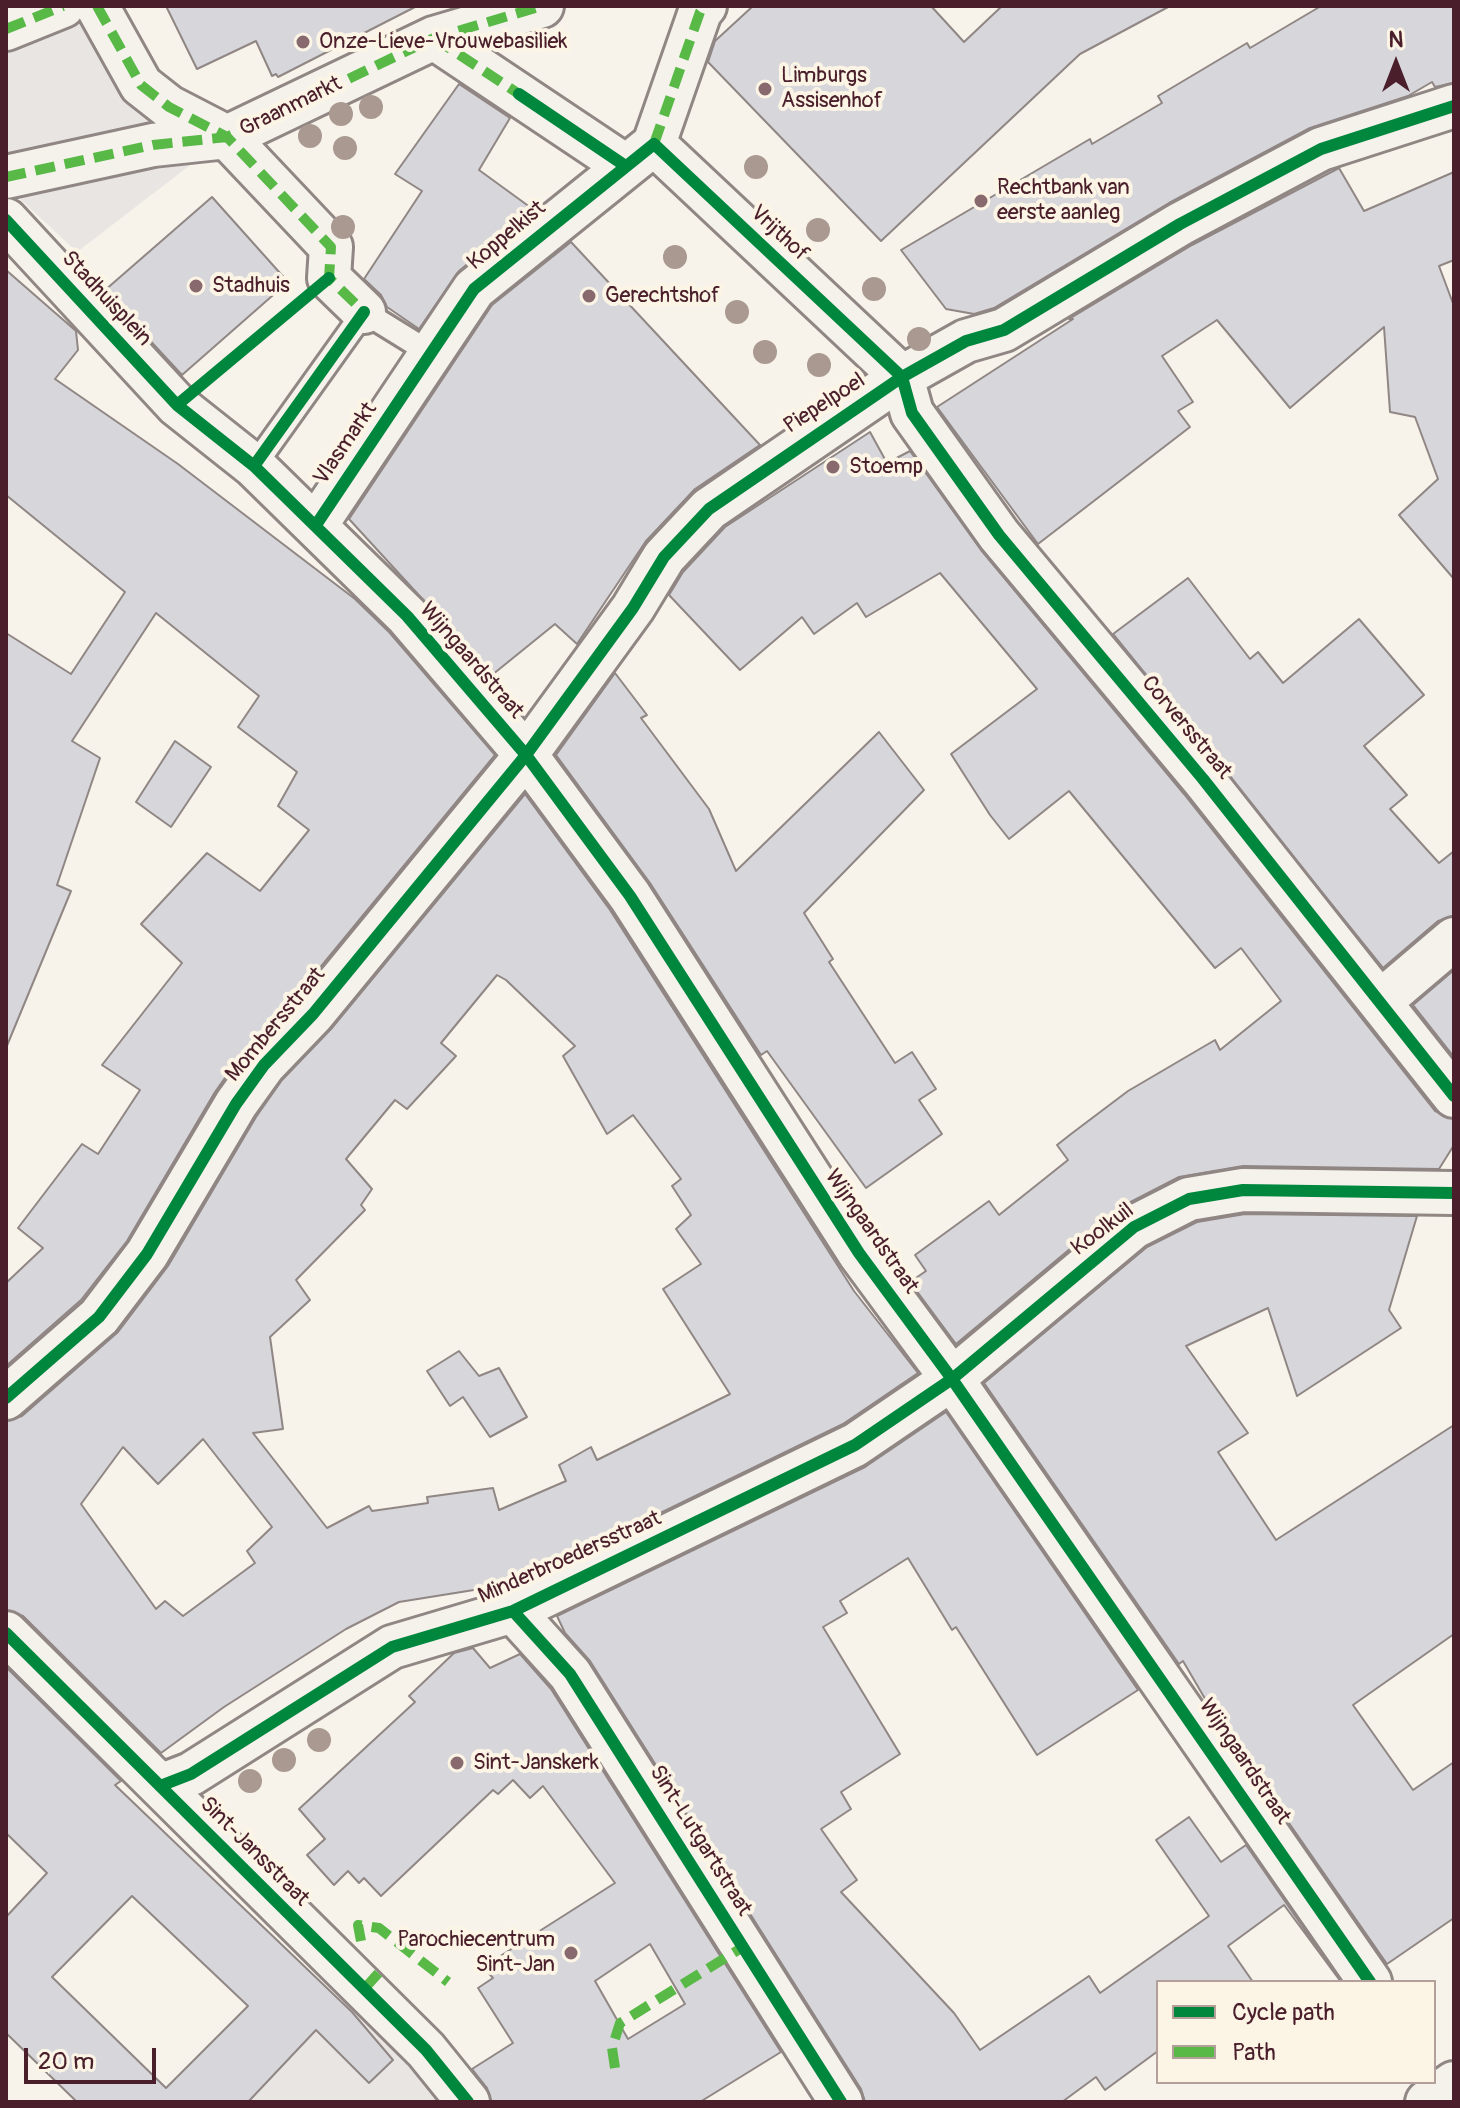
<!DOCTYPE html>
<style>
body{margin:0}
#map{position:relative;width:1460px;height:2108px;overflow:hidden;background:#f7f3ea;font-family:Pangolin,sans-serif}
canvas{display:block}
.frame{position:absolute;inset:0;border:8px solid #4a1f2b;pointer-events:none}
.legend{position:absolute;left:1156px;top:1980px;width:280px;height:104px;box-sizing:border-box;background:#fcf5e5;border:2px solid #b59f9b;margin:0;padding:10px 14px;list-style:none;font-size:24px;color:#4a1f2b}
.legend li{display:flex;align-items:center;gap:16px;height:40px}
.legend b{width:40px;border:2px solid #b59f9b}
.north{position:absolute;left:1356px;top:24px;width:80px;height:80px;-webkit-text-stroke:6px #fcf5e5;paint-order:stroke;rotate:0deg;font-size:22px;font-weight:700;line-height:32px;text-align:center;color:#4a1f2b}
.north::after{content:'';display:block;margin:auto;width:28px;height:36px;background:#4a1f2b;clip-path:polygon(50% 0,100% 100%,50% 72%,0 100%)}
.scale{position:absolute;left:24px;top:2048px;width:132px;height:36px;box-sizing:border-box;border:4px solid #4a1f2b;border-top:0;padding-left:10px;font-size:24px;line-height:28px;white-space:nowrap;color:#4a1f2b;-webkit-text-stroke:6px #fcf5e5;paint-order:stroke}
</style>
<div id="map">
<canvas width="1460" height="2108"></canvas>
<div class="frame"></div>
<ul class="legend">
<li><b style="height:10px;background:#00873e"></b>Cycle path</li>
<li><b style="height:10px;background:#58b947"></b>Path</li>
</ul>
<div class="north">N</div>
<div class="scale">20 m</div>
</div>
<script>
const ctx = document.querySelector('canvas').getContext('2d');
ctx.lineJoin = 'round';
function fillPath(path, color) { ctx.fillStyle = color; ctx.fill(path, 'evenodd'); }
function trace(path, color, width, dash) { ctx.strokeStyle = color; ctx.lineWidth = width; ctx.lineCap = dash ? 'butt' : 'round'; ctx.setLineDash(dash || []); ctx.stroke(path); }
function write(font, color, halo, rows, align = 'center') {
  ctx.font = font + ' Pangolin,sans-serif'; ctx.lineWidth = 8; ctx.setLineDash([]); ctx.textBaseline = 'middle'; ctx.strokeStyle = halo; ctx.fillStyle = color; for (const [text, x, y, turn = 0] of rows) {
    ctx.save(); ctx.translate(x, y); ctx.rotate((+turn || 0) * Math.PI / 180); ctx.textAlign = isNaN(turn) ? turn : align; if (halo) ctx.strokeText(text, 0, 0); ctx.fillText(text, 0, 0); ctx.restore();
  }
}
fillPath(new Path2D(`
 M 6,6 L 64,6 L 202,156 L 77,252 L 6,186 Z
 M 348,1996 L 439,2102 L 248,2102 Z`), '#e9e5e3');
const building = new Path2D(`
 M 166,6 L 417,6 L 278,77 L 276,74 L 272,76 L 256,41 L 197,69 Z
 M 753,6 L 931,6 L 964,42 L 1002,6 L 1170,6 L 1080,54 L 881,241 L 708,62 L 715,41 Z
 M 1321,6 L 1454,6 L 1454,83 L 1435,87 L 1432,82 L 1408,96 L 1310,128 L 1169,203 L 994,308 L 974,314 L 946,309 L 901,250 L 1090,139 L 1092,144 L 1162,103 L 1158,96 L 1247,43 L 1250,48 Z
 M 459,84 L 510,118 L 479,170 L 534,210 L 459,271 L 419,329 L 387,307 L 381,295 L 364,279 L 422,191 L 395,174 Z
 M 1339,168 L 1364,211 L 1454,172 L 1454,260 L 1439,266 L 1454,306 L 1454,579 L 1399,515 L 1438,479 L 1415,417 L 1390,412 L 1384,327 L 1290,408 L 1217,320 L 1162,356 L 1193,402 L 1178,411 L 1190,427 L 1038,544 L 937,407 L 1073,319 L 1069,319 L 1192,245 Z
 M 212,197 L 288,282 L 182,375 L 104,291 Z
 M 571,242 L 760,445 L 695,489 L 646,541 L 577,644 L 555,624 L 492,675 L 349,519 L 492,305 Z
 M 6,270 L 76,331 L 78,350 L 55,379 L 178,464 L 355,599 L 389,632 L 495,755 L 295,998 L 244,1051 L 215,1092 L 127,1241 L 81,1300 L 6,1366 L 6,1283 L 43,1248 L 18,1228 L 82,1144 L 98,1154 L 140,1090 L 102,1065 L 182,963 L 141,924 L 207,853 L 260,891 L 309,830 L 278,806 L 297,772 L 238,727 L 259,696 L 156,613 L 72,741 L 100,758 L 57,885 L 71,891 L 6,1048 L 6,633 L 71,674 L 125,592 L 6,495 Z
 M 870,432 L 887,463 L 910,451 L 981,550 L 1184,794 L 1435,1111 L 1454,1119 L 1454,1145 L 1439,1169 L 1243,1166 L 1179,1177 L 1119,1208 L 956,1344 L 910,1282 L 926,1271 L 915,1255 L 989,1201 L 999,1215 L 1068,1160 L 1057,1145 L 1071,1134 L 1128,1091 L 1215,1040 L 1220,1050 L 1281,1001 L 1241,948 L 1215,968 L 1069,791 L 1009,839 L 990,815 L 951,754 L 1037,689 L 940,573 L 866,617 L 857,603 L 814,634 L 802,617 L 740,670 L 669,595 L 683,572 L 725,527 Z
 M 1188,578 L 1250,659 L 1258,652 L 1283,683 L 1359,619 L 1424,695 L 1364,746 L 1407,795 L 1390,809 L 1439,863 L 1454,851 L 1454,916 L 1438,921 L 1383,968 L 1113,634 Z
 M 615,673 L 647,715 L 641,718 L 709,809 L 736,871 L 879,732 L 924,790 L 804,913 L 833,959 L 829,962 L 895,1063 L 912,1052 L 936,1089 L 919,1100 L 942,1134 L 866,1188 L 767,1051 L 761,1055 L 650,883 L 556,755 Z
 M 175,741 L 211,767 L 171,827 L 136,802 Z
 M 525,794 L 610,910 L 854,1291 L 918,1373 L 843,1424 L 529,1577 L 505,1585 L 399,1602 L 346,1629 L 224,1707 L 161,1753 L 23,1616 L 6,1610 L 6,1421 L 22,1416 L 118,1332 L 168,1266 L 256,1117 L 282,1080 L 331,1029 ZM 497,975 L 506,980 L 575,1046 L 563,1056 L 607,1134 L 633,1115 L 681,1179 L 672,1186 L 691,1215 L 676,1229 L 701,1264 L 663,1289 L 730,1394 L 597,1460 L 591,1447 L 559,1465 L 566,1481 L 499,1510 L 493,1488 L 427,1497 L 428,1503 L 372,1511 L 369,1506 L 327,1528 L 253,1433 L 283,1429 L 270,1337 L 310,1300 L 296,1280 L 365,1210 L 361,1205 L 372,1189 L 346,1159 L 395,1100 L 407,1109 L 456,1056 L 441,1043 ZM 203,1439 L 272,1527 L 247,1551 L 255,1563 L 183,1616 L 165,1601 L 156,1609 L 81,1504 L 123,1447 L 158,1484 Z
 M 1454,970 L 1454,1057 L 1413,1005 Z
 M 1245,1214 L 1417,1216 L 1389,1310 L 1401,1328 L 1297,1396 L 1268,1308 L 1186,1346 L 1248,1433 L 1218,1452 L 1276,1540 L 1454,1425 L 1454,1634 L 1353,1705 L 1413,1790 L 1454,1762 L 1454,1918 L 1387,1964 L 1218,1721 L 1183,1661 L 1179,1664 L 984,1383 L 1147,1247 L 1197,1222 Z
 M 459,1351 L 479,1376 L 499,1368 L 527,1417 L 490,1437 L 463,1397 L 450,1406 L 427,1371 Z
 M 946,1412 L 1138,1690 L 1037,1755 L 956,1627 L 952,1630 L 908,1558 L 840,1601 L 847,1613 L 823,1627 L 900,1754 L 841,1792 L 851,1809 L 821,1829 L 857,1880 L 841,1892 L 954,2013 L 980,2050 L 1089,1976 L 1100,1993 L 1209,1916 L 1156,1840 L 1189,1817 L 1221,1862 L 1246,1845 L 1341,1982 L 1284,1905 L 1228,1946 L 1253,1982 L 1158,1982 L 1158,2051 L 1105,2090 L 1096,2077 L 1062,2102 L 865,2102 L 861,2089 L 590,1661 L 565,1633 L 557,1616 L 865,1467 Z
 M 473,1648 L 490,1668 L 520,1654 L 551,1689 L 781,2052 L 700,2102 L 491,2102 L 487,2088 L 472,2069 L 513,2043 L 478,1988 L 493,1978 L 483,1967 L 615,1883 L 543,1786 L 530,1798 L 513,1780 L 498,1794 L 493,1790 L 381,1896 L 364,1878 L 359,1883 L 348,1871 L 334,1885 L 307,1855 L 325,1839 L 299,1809 L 415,1702 L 409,1696 L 454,1653 ZM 650,1944 L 685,2004 L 628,2039 L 595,1981 Z
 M 6,1667 L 121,1781 L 115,1785 L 352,2012 L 393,2060 L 369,2083 L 316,2030 L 248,2102 L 77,2102 L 6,2033 L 6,1917 L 47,1873 L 6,1833 ZM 132,1896 L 248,2006 L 166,2088 L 52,1977 Z`);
fillPath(building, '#d6d6db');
trace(building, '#908684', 2);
const lane = new Path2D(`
 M 254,466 L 364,312 L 432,354`);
const street = new Path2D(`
 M 97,6 L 141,85 L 169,107 L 227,137 L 331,247 L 329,278 L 364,312
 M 6,29 L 63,6
 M 434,38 L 624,165
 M 654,144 L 902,377
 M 654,144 L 700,12 L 705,6
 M 6,177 L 153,145 L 227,137 L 434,38 L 542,6
 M 6,220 L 177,405 L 254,466 L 407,616 L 526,755 L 630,896 L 859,1253 L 952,1379 L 1370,1982
 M 902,377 L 912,413 L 999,535 L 1203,779 L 1454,1096
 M 316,525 L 474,289 L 654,144
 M 1381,1001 L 1454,939
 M 6,1398 L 99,1317 L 147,1254 L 236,1104 L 264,1065 L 313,1014 L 526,755 L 633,608 L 664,557 L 709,509 L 902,377 L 966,341 L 1004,330 L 1180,224 L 1321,149 L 1454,106
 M 513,1611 L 570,1674 L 841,2102
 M 6,1633 L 426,2050 L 468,2102
 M 160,1786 L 191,1774 L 392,1647 L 513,1611 L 855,1445 L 952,1379 L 1134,1227 L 1189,1199 L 1243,1190 L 1454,1193
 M 1427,2102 L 1454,2083`);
trace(lane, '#908684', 28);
trace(street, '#908684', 48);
trace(lane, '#f5f2ec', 22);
trace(street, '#f5f2ec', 42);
trace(new Path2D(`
 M 97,6 L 141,85 L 169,107 L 227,137 L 331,247 L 329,278 L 364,312
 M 6,29 L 63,6
 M 434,38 L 519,94
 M 654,144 L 700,12 L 705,6
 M 6,177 L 153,145 L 227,137 L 434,38 L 542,6
 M 361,1941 L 358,1925 L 379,1928 L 448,1982
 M 365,1988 L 384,1967
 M 615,2068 L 612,2048 L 620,2023 L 743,1947`), '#58b947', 10, [20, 10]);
trace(new Path2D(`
 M 519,94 L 624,165
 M 6,220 L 177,405 L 254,466 L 407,616 L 526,755 L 630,896 L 859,1253 L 952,1379 L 1370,1982
 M 902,377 L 912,413 L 999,535 L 1203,779 L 1454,1096
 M 177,405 L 329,278
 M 254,466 L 364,312
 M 316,525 L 474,289 L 654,144 L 902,377
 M 6,1398 L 99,1317 L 147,1254 L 236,1104 L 264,1065 L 313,1014 L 526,755 L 633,608 L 664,557 L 709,509 L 902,377 L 966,341 L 1004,330 L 1180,224 L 1321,149 L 1454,106
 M 513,1611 L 570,1674 L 841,2102
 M 6,1633 L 426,2050 L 468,2102
 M 160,1786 L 191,1774 L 392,1647 L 513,1611 L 855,1445 L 952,1379 L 1134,1227 L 1189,1199 L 1243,1190 L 1454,1193`), '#00873e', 12);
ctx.fillStyle = '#a99990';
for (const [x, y] of [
 [371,107],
 [341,114],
 [310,136],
 [345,148],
 [756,167],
 [343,227],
 [818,230],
 [675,257],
 [874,289],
 [737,312],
 [919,339],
 [765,352],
 [819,365],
 [319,1740],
 [284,1760],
 [250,1781]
]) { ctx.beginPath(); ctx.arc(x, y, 12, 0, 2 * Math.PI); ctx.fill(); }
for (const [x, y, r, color] of [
 [303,42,8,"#87696e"],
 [765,89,8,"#87696e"],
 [981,201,8,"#87696e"],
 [196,286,8,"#87696e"],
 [589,296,8,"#87696e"],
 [833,467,8,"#87696e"],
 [457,1763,8,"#87696e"],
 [571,1953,8,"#87696e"]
]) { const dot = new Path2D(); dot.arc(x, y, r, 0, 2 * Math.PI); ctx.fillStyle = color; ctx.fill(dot); trace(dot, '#fcf5e5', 3); }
write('22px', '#4a1f2b', '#fcf5e5', [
 ["Onze-Lieve-Vrouwebasiliek",319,42],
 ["Limburgs",781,76],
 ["Assisenhof",781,101],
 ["Rechtbank van",997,188],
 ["eerste aanleg",997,213],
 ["Stadhuis",212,286],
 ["Gerechtshof",605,296],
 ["Stoemp",849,467],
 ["Sint-Janskerk",473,1763],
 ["Parochiecentrum",555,1940,"right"],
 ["Sint-Jan",555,1965,"right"]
], 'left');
write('22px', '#4a1f2b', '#fcf5e5', [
 ["Graanmarkt",291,107,-26],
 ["Vrijthof",779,234,43],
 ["Koppelkist",507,236,-40],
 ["Stadhuisplein",106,299,47],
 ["Piepelpoel",825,404,-33],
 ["Vlasmarkt",346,444,-56],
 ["Wijngaardstraat",471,661,49],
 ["Corversstraat",1186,728,50],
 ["Mombersstraat",276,1025,-50],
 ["Koolkuil",1103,1230,-37],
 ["Wijngaardstraat",871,1232,55],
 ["Minderbroedersstraat",570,1558,-24],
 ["Wijngaardstraat",1244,1762,56],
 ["Sint-Lutgartstraat",700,1841,58],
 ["Sint-Jansstraat",254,1852,45]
]);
</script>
